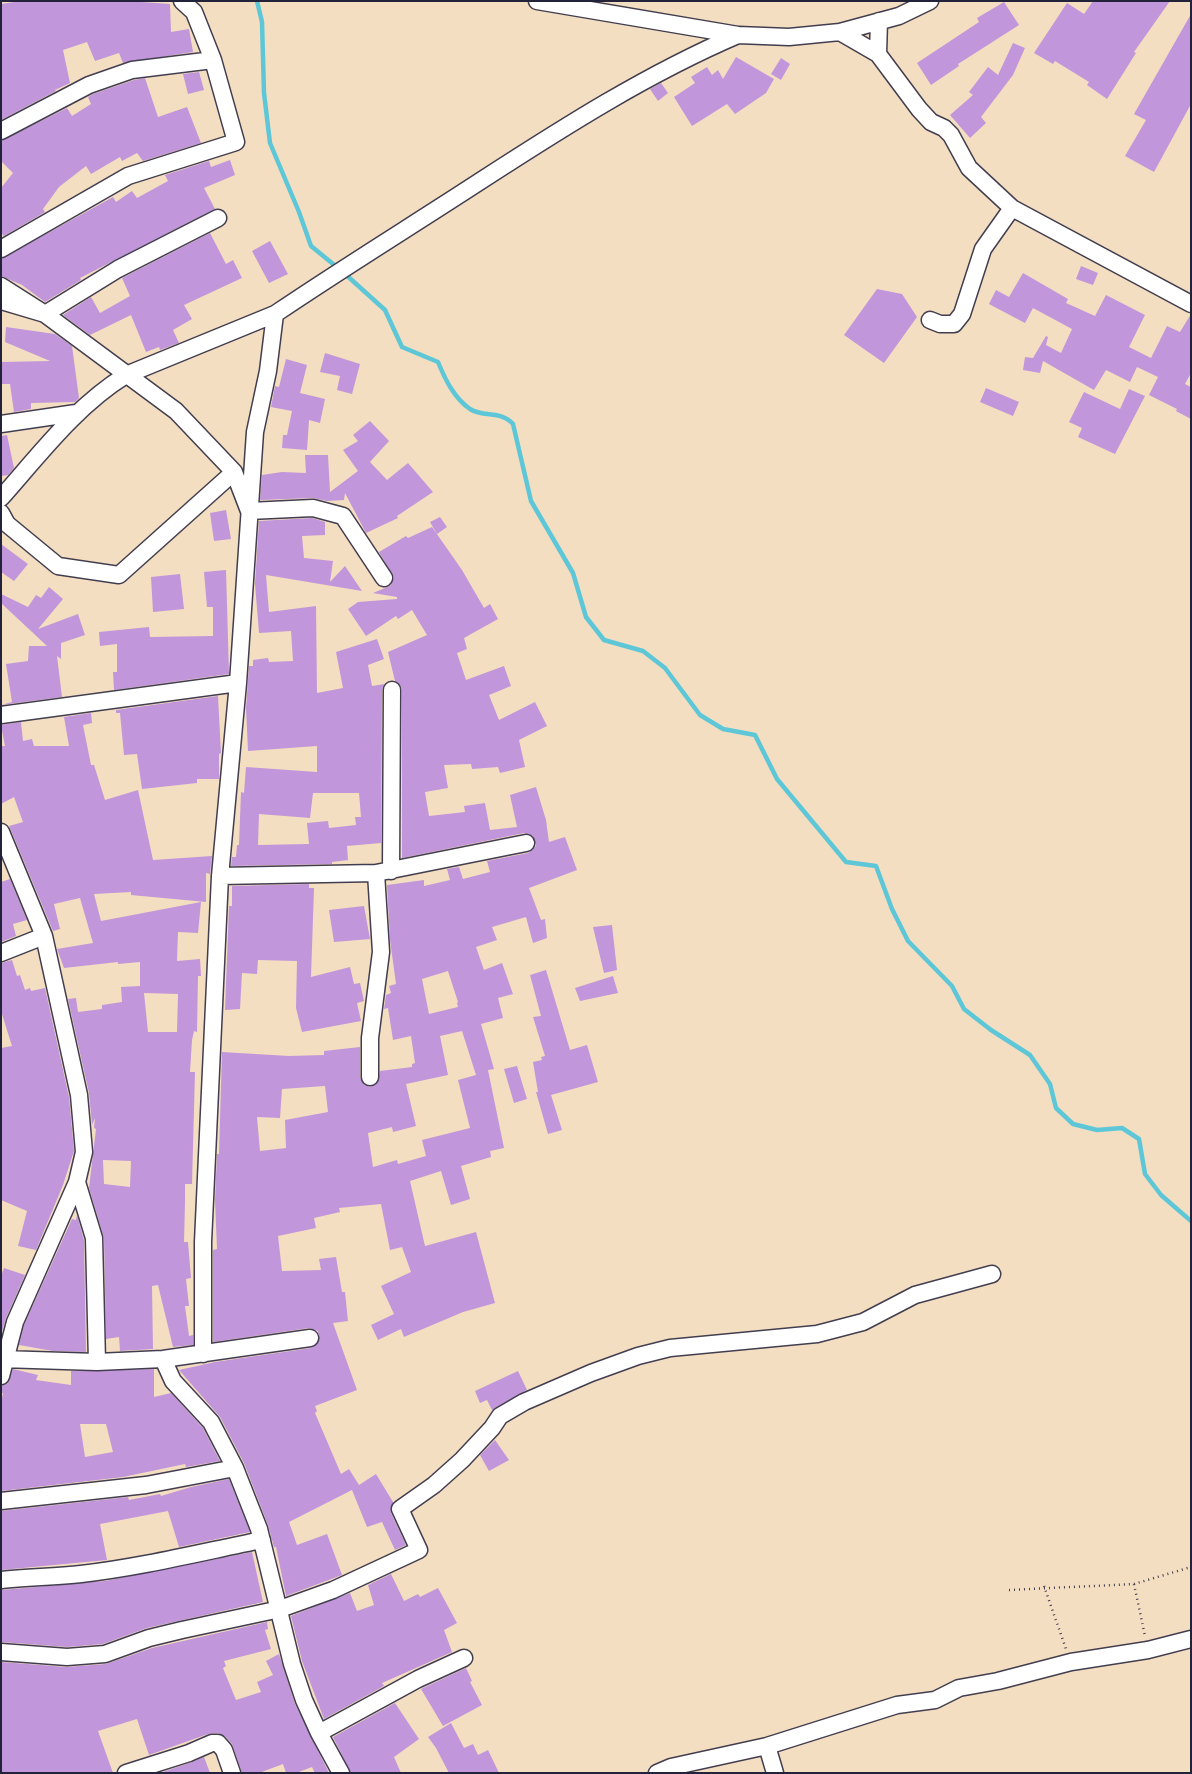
<!DOCTYPE html>
<style>
body{margin:0}
#map{position:relative;width:1192px;height:1774px;overflow:hidden;background:#f4dec1;font-family:Delius,sans-serif}
canvas{display:block}
.frame{position:absolute;inset:0;border:2px solid #22223b;pointer-events:none}
</style>
<div id="map">
<canvas width="1192" height="1774"></canvas>
<div class="frame"></div>
</div>
<script>
const ctx = document.querySelector('canvas').getContext('2d');
ctx.lineJoin = 'round';
function trace(path, color, width, dash) { ctx.strokeStyle = color; ctx.lineWidth = width; ctx.lineCap = dash ? 'butt' : 'round'; ctx.setLineDash(dash || []); ctx.stroke(path); }
function fillPath(path, color) { ctx.fillStyle = color; ctx.fill(path, 'evenodd'); }
trace(new Path2D(`
 M 257,1 L 262,22 L 264,93 L 270,143 L 299,212 L 311,246 L 338,268
 M 344,273 L 385,310 L 402,347 L 438,362 C 445,379 454,398 470,409 C 484,418 501,410 513,424 L 531,501 L 573,573 L 586,617 L 604,640 L 643,651 L 665,668 L 700,715 L 723,729 L 755,735 L 777,779 L 846,862 L 876,866 L 892,909 L 908,941 L 952,986 L 964,1009 L 991,1030 L 1030,1055 L 1050,1084 L 1056,1108 L 1073,1124 L 1097,1130 L 1122,1128 L 1139,1139 L 1145,1174 L 1161,1195 L 1191,1221`), '#5dc7d8', 4.5);
fillPath(new Path2D(`
 M 21,1 L 127,1 L 170,4 L 171,32 L 189,29 L 193,52 L 123,63 L 119,53 L 95,61 L 87,42 L 63,50 L 70,83 L 55,90 L 56,91 L 1,120 L 1,4 Z
 M 1093,1 L 1170,1 L 1134,52 L 1136,53 L 1107,99 L 1087,85 L 1089,82 L 1055,61 L 1053,64 L 1034,53 L 1067,3 L 1084,14 Z
 M 1004,2 L 1019,25 L 958,64 L 959,66 L 931,85 L 917,63 L 979,22 L 977,18 Z
 M 1191,14 L 1191,104 L 1154,172 L 1125,156 L 1146,120 L 1134,114 Z
 M 1013,43 L 1025,48 L 1013,75 L 981,117 L 986,123 L 970,138 L 950,115 L 973,95 L 969,92 L 988,67 L 998,75 Z
 M 736,57 L 774,79 L 766,93 L 735,114 L 727,104 L 692,126 L 674,97 L 695,83 L 691,77 L 707,67 L 712,75 L 718,70 L 723,79 Z
 M 781,58 L 790,64 L 781,80 L 771,74 Z
 M 199,72 L 204,90 L 188,94 L 183,74 Z
 M 145,78 L 158,117 L 187,107 L 201,143 L 143,161 L 137,153 L 122,161 L 120,157 L 91,174 L 86,166 L 59,187 L 43,209 L 45,212 L 4,236 L 1,233 L 1,188 L 13,173 L 1,161 L 1,141 L 67,108 L 72,116 L 91,104 L 88,97 L 93,94 L 134,80 Z
 M 661,83 L 668,93 L 658,101 L 650,89 Z
 M 230,160 L 235,175 L 204,188 L 215,209 L 80,278 L 81,280 L 45,302 L 22,285 L 1,276 L 1,259 L 113,197 L 116,202 L 132,191 L 137,198 L 168,181 L 165,175 L 209,161 L 211,167 Z
 M 210,233 L 226,264 L 233,260 L 242,278 L 184,305 L 192,319 L 173,330 L 179,343 L 160,350 L 159,347 L 146,352 L 131,315 L 90,335 L 63,315 L 91,297 L 100,313 L 130,296 L 122,278 Z
 M 270,241 L 288,274 L 269,283 L 252,251 Z
 M 1081,266 L 1098,273 L 1093,285 L 1076,279 Z
 M 1023,273 L 1068,299 L 1066,303 L 1095,316 L 1106,295 L 1145,315 L 1129,347 L 1151,358 L 1167,326 L 1180,332 L 1191,314 L 1191,373 L 1185,384 L 1191,387 L 1191,419 L 1176,411 L 1177,409 L 1149,395 L 1158,377 L 1137,367 L 1130,382 L 1106,370 L 1094,390 L 1043,361 L 1040,373 L 1023,370 L 1025,357 L 1033,358 L 1046,336 L 1048,337 L 1046,345 L 1061,353 L 1072,329 L 1033,308 L 1025,323 L 989,304 L 996,290 L 1009,297 Z
 M 877,289 L 902,294 L 917,317 L 884,363 L 844,335 Z
 M 6,327 L 55,334 L 72,346 L 79,398 L 75,402 L 31,403 L 31,409 L 14,412 L 10,384 L 1,384 L 1,362 L 50,361 L 5,342 Z
 M 325,353 L 360,364 L 352,394 L 337,390 L 340,376 L 320,372 Z
 M 286,359 L 307,365 L 300,393 L 325,399 L 320,423 L 309,420 L 307,450 L 282,448 L 283,435 L 287,435 L 292,411 L 271,407 L 275,386 L 279,387 Z
 M 986,388 L 1019,402 L 1013,416 L 980,402 Z
 M 1129,389 L 1145,396 L 1115,454 L 1078,437 L 1082,428 L 1069,422 L 1084,392 L 1120,409 Z
 M 370,421 L 389,441 L 370,462 L 387,480 L 408,463 L 433,492 L 397,516 L 398,518 L 366,533 L 345,493 L 344,500 L 327,501 L 313,498 L 260,500 L 262,475 L 282,472 L 306,473 L 305,455 L 328,455 L 330,492 L 358,471 L 343,450 L 358,441 L 353,435 Z
 M 7,435 L 14,468 L 8,475 L 1,476 L 1,436 Z
 M 226,510 L 231,539 L 214,541 L 210,513 Z
 M 440,517 L 447,527 L 437,534 L 430,522 Z
 M 312,518 L 325,522 L 325,535 L 302,536 L 304,558 L 333,561 L 330,582 L 345,566 L 362,591 L 266,575 L 269,612 L 316,606 L 317,693 L 343,688 L 336,652 L 377,639 L 384,659 L 368,665 L 372,686 L 385,684 L 382,690 L 381,843 L 347,846 L 348,860 L 332,862 L 332,864 L 231,866 L 232,857 L 236,857 L 237,845 L 239,845 L 241,792 L 244,793 L 246,767 L 317,772 L 317,746 L 248,751 L 246,708 L 249,666 L 253,666 L 253,660 L 268,658 L 269,662 L 293,661 L 291,631 L 259,633 L 255,584 L 259,521 ZM 313,793 L 359,793 L 361,817 L 355,817 L 356,825 L 329,828 L 328,821 L 307,823 L 309,844 L 258,845 L 259,814 L 310,818 Z
 M 432,527 L 462,570 L 484,608 L 490,604 L 498,619 L 464,638 L 467,649 L 457,653 L 466,680 L 504,666 L 511,686 L 489,695 L 499,720 L 535,702 L 547,726 L 519,740 L 525,767 L 500,773 L 498,767 L 472,769 L 471,764 L 444,765 L 448,788 L 425,792 L 429,816 L 465,812 L 464,806 L 485,803 L 490,830 L 517,827 L 510,795 L 536,787 L 546,820 L 549,842 L 565,837 L 577,870 L 529,888 L 541,920 L 545,919 L 547,938 L 533,943 L 526,917 L 492,927 L 497,940 L 476,947 L 484,970 L 502,963 L 513,994 L 498,998 L 503,1018 L 481,1024 L 494,1069 L 488,1070 L 504,1148 L 490,1151 L 491,1157 L 461,1166 L 470,1199 L 451,1205 L 441,1171 L 410,1181 L 425,1246 L 476,1232 L 495,1303 L 463,1312 L 404,1337 L 401,1329 L 378,1340 L 371,1325 L 394,1314 L 381,1286 L 411,1272 L 402,1247 L 390,1250 L 381,1204 L 339,1208 L 340,1212 L 314,1218 L 316,1228 L 278,1236 L 282,1271 L 321,1270 L 319,1259 L 336,1257 L 342,1292 L 345,1292 L 348,1321 L 333,1323 L 357,1390 L 315,1406 L 317,1411 L 315,1413 L 341,1474 L 349,1469 L 359,1485 L 376,1474 L 393,1502 L 391,1513 L 406,1545 L 395,1550 L 382,1522 L 367,1527 L 352,1490 L 289,1522 L 297,1545 L 327,1534 L 342,1575 L 286,1596 L 276,1547 L 274,1547 L 268,1525 L 244,1463 L 220,1417 L 179,1370 L 215,1362 L 311,1348 L 319,1341 L 318,1331 L 309,1328 L 213,1342 L 213,1250 L 217,1249 L 215,1200 L 217,1154 L 219,1154 L 222,1052 L 289,1056 L 324,1055 L 324,1051 L 360,1047 L 360,1077 L 365,1085 L 370,1087 L 378,1082 L 380,1071 L 412,1067 L 412,1064 L 415,1063 L 411,1036 L 393,1040 L 388,1008 L 384,1009 L 386,995 L 391,993 L 389,986 L 396,984 L 390,940 L 387,885 L 424,880 L 424,886 L 450,880 L 447,869 L 459,867 L 463,879 L 490,872 L 487,861 L 528,853 L 536,846 L 533,836 L 524,833 L 402,858 L 402,690 L 400,685 L 395,681 L 388,652 L 427,635 L 412,610 L 398,619 L 396,616 L 366,636 L 348,609 L 358,602 L 397,599 L 397,597 L 373,593 L 390,586 L 394,578 L 379,552 L 406,536 L 408,538 ZM 448,971 L 458,1002 L 457,1003 L 458,1007 L 429,1014 L 422,979 ZM 462,1031 L 476,1075 L 458,1080 L 470,1128 L 422,1140 L 426,1156 L 398,1164 L 397,1160 L 373,1167 L 368,1133 L 392,1127 L 393,1132 L 416,1126 L 406,1084 L 448,1075 L 440,1036 ZM 325,1086 L 328,1112 L 285,1120 L 286,1148 L 260,1151 L 257,1117 L 280,1118 L 282,1089 Z
 M 1,544 L 28,564 L 14,581 L 1,572 Z
 M 226,570 L 229,674 L 114,690 L 113,672 L 117,672 L 117,644 L 100,646 L 99,632 L 149,627 L 150,637 L 213,636 L 213,607 L 207,607 L 204,572 Z
 M 180,574 L 184,609 L 153,612 L 151,577 Z
 M 49,587 L 63,599 L 38,629 L 78,614 L 85,635 L 61,643 L 61,659 L 57,656 L 62,697 L 1,705 L 12,702 L 6,664 L 28,661 L 29,646 L 47,646 L 1,603 L 1,594 L 28,607 L 36,595 L 41,598 Z
 M 218,696 L 221,753 L 219,754 L 219,779 L 197,779 L 197,783 L 142,789 L 137,754 L 124,755 L 120,713 L 116,713 L 116,710 Z
 M 91,713 L 92,723 L 83,725 L 91,765 L 94,765 L 105,800 L 138,790 L 153,860 L 212,856 L 210,874 L 206,873 L 206,902 L 131,895 L 131,892 L 94,894 L 101,921 L 201,902 L 198,933 L 178,932 L 177,961 L 200,959 L 201,976 L 198,976 L 197,1032 L 194,1031 L 192,1040 L 190,1072 L 195,1072 L 192,1184 L 185,1184 L 185,1202 L 184,1242 L 188,1242 L 191,1278 L 186,1279 L 189,1306 L 185,1306 L 189,1336 L 193,1335 L 193,1345 L 173,1347 L 158,1285 L 152,1286 L 153,1349 L 120,1351 L 119,1337 L 106,1339 L 104,1238 L 89,1188 L 96,1129 L 94,1128 L 95,1118 L 92,1125 L 89,1093 L 68,999 L 76,998 L 78,1012 L 102,1009 L 102,1005 L 122,1002 L 121,987 L 140,986 L 140,962 L 118,964 L 118,962 L 64,968 L 57,949 L 93,943 L 80,898 L 54,904 L 60,929 L 53,931 L 10,828 L 9,826 L 23,822 L 14,797 L 1,804 L 1,746 L 5,746 L 1,725 L 21,722 L 23,741 L 32,739 L 34,746 L 69,746 L 64,717 ZM 144,993 L 178,994 L 177,1032 L 148,1032 ZM 103,1160 L 131,1161 L 130,1187 L 104,1184 Z
 M 10,879 L 27,920 L 13,924 L 16,936 L 1,942 L 1,882 Z
 M 309,884 L 309,888 L 314,888 L 311,977 L 350,967 L 354,984 L 360,983 L 364,1001 L 357,1003 L 361,1021 L 302,1032 L 296,1008 L 297,961 L 258,960 L 257,974 L 242,973 L 240,1009 L 225,1010 L 229,906 L 232,906 L 232,886 Z
 M 364,906 L 370,939 L 334,942 L 329,910 Z
 M 612,925 L 617,970 L 604,973 L 593,927 Z
 M 12,960 L 17,976 L 20,975 L 25,990 L 30,988 L 31,991 L 45,988 L 69,1097 L 74,1151 L 63,1185 L 36,1250 L 18,1246 L 27,1211 L 1,1200 L 1,1048 L 12,1046 L 1,1011 L 1,963 Z
 M 546,970 L 570,1050 L 587,1045 L 598,1082 L 551,1095 L 562,1130 L 548,1134 L 536,1092 L 538,1092 L 533,1062 L 542,1060 L 541,1057 L 545,1056 L 533,1017 L 541,1016 L 530,975 Z
 M 613,976 L 618,993 L 580,1001 L 575,988 Z
 M 517,1066 L 527,1099 L 514,1103 L 504,1069 Z
 M 77,1215 L 84,1240 L 86,1352 L 53,1351 L 19,1345 L 24,1325 L 72,1219 L 76,1220 Z
 M 4,1268 L 25,1275 L 6,1318 L 1,1335 L 1,1276 Z
 M 13,1369 L 38,1375 L 36,1380 L 71,1385 L 71,1371 L 154,1369 L 154,1397 L 171,1393 L 203,1428 L 220,1461 L 186,1467 L 185,1464 L 123,1477 L 1,1491 L 1,1403 L 3,1393 L 1,1393 L 1,1386 L 8,1383 ZM 80,1424 L 106,1424 L 113,1452 L 85,1457 Z
 M 518,1371 L 527,1390 L 492,1410 L 487,1400 L 480,1403 L 475,1391 Z
 M 495,1440 L 509,1460 L 489,1471 L 480,1455 Z
 M 229,1479 L 250,1532 L 179,1547 L 168,1511 L 100,1524 L 107,1560 L 1,1570 L 1,1511 L 128,1497 L 129,1500 L 160,1494 L 161,1496 L 191,1487 Z
 M 252,1552 L 263,1602 L 147,1628 L 103,1644 L 67,1647 L 1,1642 L 1,1590 L 105,1581 Z
 M 391,1574 L 404,1601 L 418,1594 L 420,1597 L 438,1588 L 457,1623 L 444,1630 L 452,1652 L 382,1683 L 384,1686 L 324,1719 L 302,1661 L 291,1616 L 350,1593 L 357,1611 L 374,1605 L 368,1585 Z
 M 267,1622 L 268,1629 L 265,1630 L 271,1649 L 224,1661 L 226,1666 L 223,1668 L 236,1700 L 261,1692 L 257,1682 L 273,1675 L 266,1661 L 279,1654 L 295,1704 L 329,1773 L 315,1773 L 312,1767 L 296,1773 L 286,1773 L 283,1764 L 259,1773 L 242,1773 L 232,1744 L 225,1736 L 218,1733 L 208,1734 L 149,1755 L 137,1719 L 98,1731 L 113,1773 L 1,1773 L 1,1662 L 66,1667 L 106,1664 L 152,1648 Z
 M 466,1668 L 472,1681 L 470,1682 L 482,1705 L 443,1726 L 421,1689 Z
 M 395,1703 L 419,1739 L 394,1757 L 401,1773 L 351,1773 L 333,1737 Z
 M 451,1723 L 464,1748 L 473,1744 L 478,1755 L 488,1750 L 499,1773 L 449,1773 L 436,1748 L 428,1737 Z
 M 204,1757 L 210,1773 L 160,1773 L 192,1762 Z`), '#c196da');
const minor = new Path2D(`
 M 537,1 L 738,35 L 789,37 L 840,32 L 899,16 L 930,1
 M 840,32 L 878,54 L 919,109 L 931,122 L 944,128 L 951,135 L 969,168 L 1012,208 L 1191,304
 M 878,54 L 879,21
 M 1,131 L 89,85 L 132,70 L 213,60 L 194,12 L 182,1
 M 1,249 L 128,176 L 236,142 L 213,60
 M 1,286 L 45,314 L 118,269 L 218,218
 M 1,301 L 45,314 L 176,411 L 234,472 L 249,511 L 313,508 L 343,516 L 384,578
 M 275,314 C 343,268 413,225 482,180 C 564,127 647,74 738,35
 M 930,320 L 940,324 L 954,324 L 962,314 L 983,249 L 1012,208
 M 1,424 L 76,413
 M 1,498 C 40,454 76,406 126,375 L 275,314 L 268,371 L 255,432 L 238,683 L 220,876 L 203,1242 L 203,1354
 M 1,513 L 7,524 L 58,566 L 119,575 L 234,472
 M 1,715 L 238,683
 M 1,832 L 44,936 L 79,1095 L 84,1152 L 77,1182 L 15,1322 L 1,1376
 M 391,871 L 392,690
 M 220,876 L 376,873 L 526,843
 M 1,953 L 44,936
 M 370,1077 L 370,1038 L 381,952 L 376,873
 M 77,1182 L 94,1238 L 97,1362
 M 1,1359 L 97,1362 L 163,1359 L 310,1338
 M 163,1359 L 173,1381 L 211,1422 L 235,1468 L 259,1529 L 292,1664 L 304,1700 L 319,1733 L 341,1773
 M 1,1501 L 146,1485 L 235,1468
 M 1,1580 C 28,1577 55,1577 81,1574 C 142,1567 202,1552 262,1540
 M 1,1652 L 67,1657 L 105,1654 L 149,1638 L 182,1630 L 280,1609 L 333,1590 L 419,1550 L 400,1509 L 434,1485 L 462,1460 L 492,1428 L 500,1416 L 524,1402 L 591,1373 L 638,1356 L 670,1348 L 817,1334 L 863,1322 L 915,1295 L 992,1274
 M 319,1733 L 418,1679 L 464,1658
 M 767,1746 L 775,1773
 M 126,1773 L 189,1753 L 212,1743 L 218,1743 L 224,1750 L 232,1773
 M 657,1773 L 671,1767 L 767,1746 L 897,1705 L 935,1700 L 959,1688 L 998,1681 L 1071,1662 L 1148,1650 L 1191,1639`);
trace(minor, '#423e4f', 19);
trace(new Path2D(`
 M 1134,1584 L 1145,1636
 M 1044,1586 L 1066,1649
 M 1009,1590 L 1134,1584 L 1191,1567`), '#423e4f', 2.5, [1, 4]);
trace(minor, '#fff', 16);
</script>
